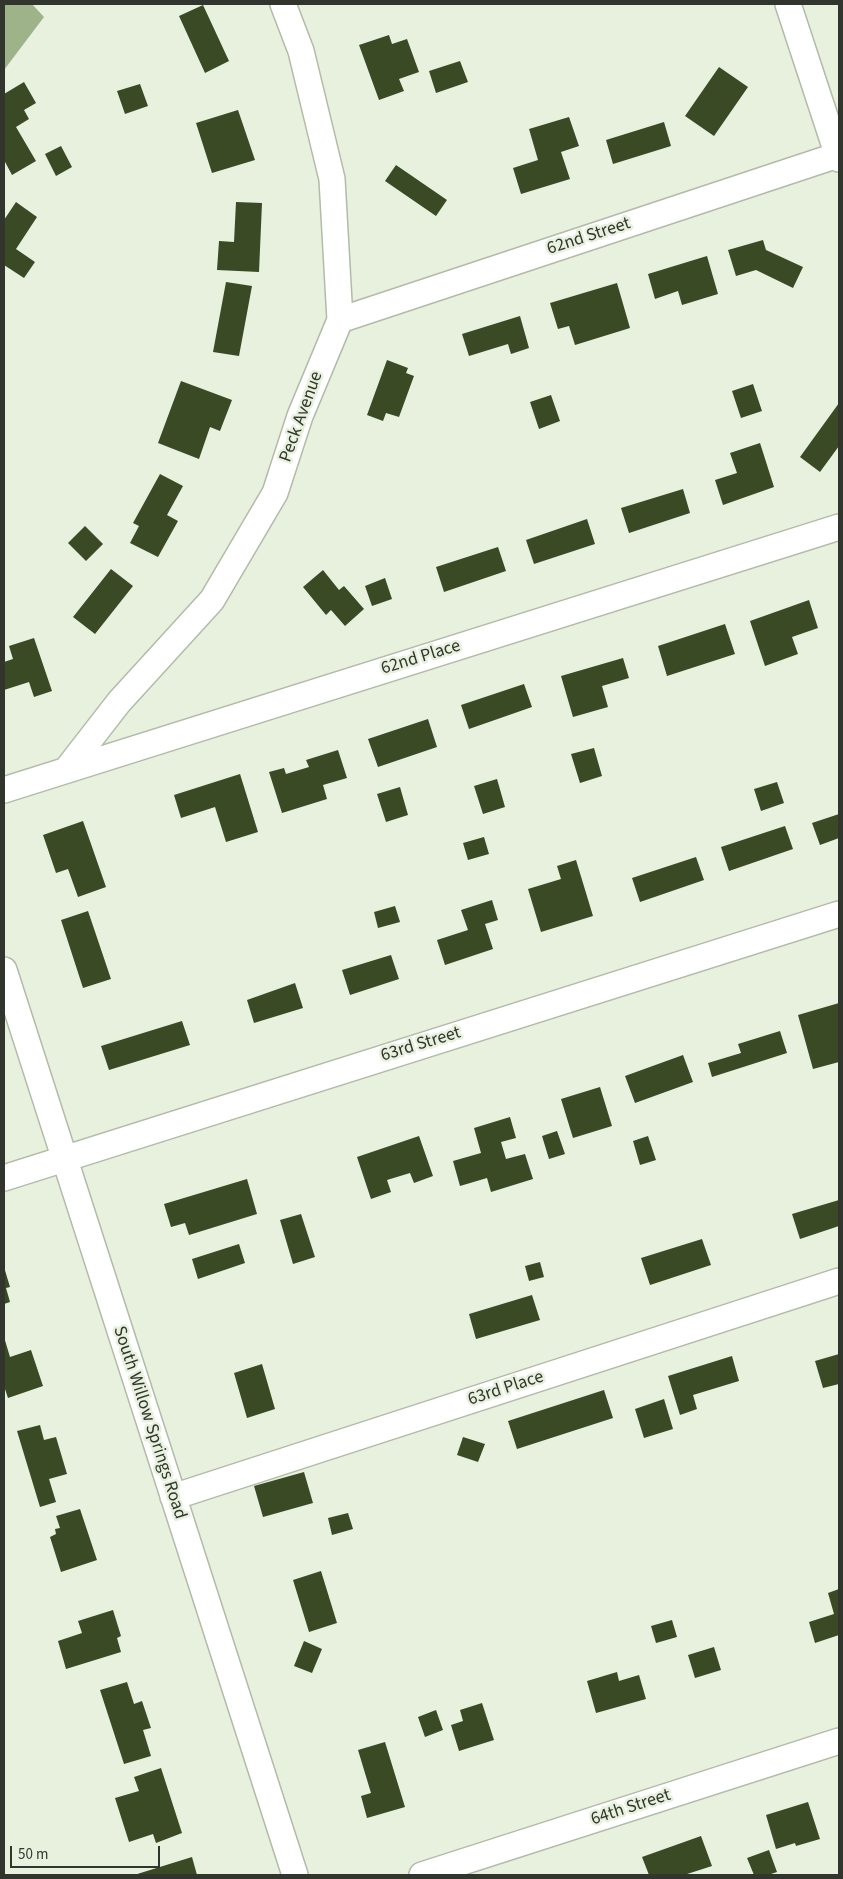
<!DOCTYPE html>
<style>
body{margin:0}
#map{position:relative;width:843px;height:1879px;overflow:hidden;background:#e7f1dd;font-family:"Source Sans 3",sans-serif}
canvas{display:block}
.frame{position:absolute;inset:0;border:5px solid #31352e;pointer-events:none}
.scale{position:absolute;left:10px;top:1846px;width:150px;height:22px;box-sizing:border-box;border:2px solid #31352e;border-top:0;padding-left:6px;font-size:15px;line-height:18px;white-space:nowrap;color:#31352e;-webkit-text-stroke:4px #e7f1dd;paint-order:stroke}
</style>
<div id="map">
<canvas width="843" height="1879"></canvas>
<div class="frame"></div>
<div class="scale">50 m</div>
</div>
<script>
const ctx = document.querySelector('canvas').getContext('2d');
ctx.lineJoin = 'round';
function fillPath(path, color) { ctx.fillStyle = color; ctx.fill(path, 'evenodd'); }
function trace(path, color, width, dash) { ctx.strokeStyle = color; ctx.lineWidth = width; ctx.lineCap = dash ? 'butt' : 'round'; ctx.setLineDash(dash || []); ctx.stroke(path); }
function write(font, color, halo, rows, align = 'center') {
  ctx.font = font + ' "Source Sans 3",sans-serif'; ctx.lineWidth = 5; ctx.setLineDash([]); ctx.textBaseline = 'middle'; ctx.strokeStyle = halo; ctx.fillStyle = color; for (const [text, x, y, turn = 0] of rows) {
    ctx.save(); ctx.translate(x, y); ctx.rotate((+turn || 0) * Math.PI / 180); ctx.textAlign = isNaN(turn) ? turn : align; if (halo) ctx.strokeText(text, 0, 0); ctx.fillText(text, 0, 0); ctx.restore();
  }
}
fillPath(new Path2D(`
 M 4,4 L 32,4 L 44,17 L 4,70 Z`), '#9fb38a');
fillPath(new Path2D(`
 M 203,5 L 229,61 L 205,73 L 179,16 Z
 M 389,35 L 392,44 L 407,39 L 419,72 L 399,79 L 404,91 L 379,100 L 359,45 Z
 M 460,61 L 468,82 L 436,93 L 429,71 Z
 M 719,67 L 748,87 L 714,136 L 685,116 Z
 M 24,82 L 36,103 L 24,110 L 29,119 L 16,127 L 36,161 L 12,175 L 4,160 L 4,94 Z
 M 140,84 L 148,106 L 125,114 L 117,91 Z
 M 238,110 L 255,160 L 212,173 L 196,123 Z
 M 569,117 L 579,146 L 561,152 L 570,179 L 521,194 L 513,168 L 538,160 L 529,129 Z
 M 664,122 L 671,146 L 613,164 L 606,140 Z
 M 61,146 L 72,167 L 56,176 L 45,154 Z
 M 396,165 L 447,200 L 436,216 L 385,181 Z
 M 16,202 L 37,217 L 16,249 L 35,262 L 24,278 L 4,265 L 4,220 Z
 M 236,202 L 262,203 L 259,272 L 217,270 L 219,241 L 234,242 Z
 M 763,240 L 766,250 L 803,267 L 793,288 L 756,270 L 736,276 L 728,250 Z
 M 707,256 L 718,294 L 682,305 L 678,291 L 655,299 L 648,274 Z
 M 226,282 L 252,286 L 239,356 L 213,352 Z
 M 617,283 L 630,328 L 575,345 L 569,326 L 558,329 L 550,303 Z
 M 520,316 L 529,348 L 511,354 L 508,344 L 469,356 L 462,334 Z
 M 387,360 L 408,368 L 406,373 L 414,376 L 399,417 L 386,413 L 383,421 L 367,415 Z
 M 181,381 L 232,400 L 220,431 L 210,427 L 199,459 L 158,443 Z
 M 753,384 L 762,411 L 741,418 L 732,391 Z
 M 551,395 L 560,421 L 539,429 L 530,402 Z
 M 839,403 L 839,446 L 820,472 L 800,457 Z
 M 760,443 L 774,487 L 723,505 L 715,480 L 737,473 L 730,453 Z
 M 160,474 L 183,486 L 167,515 L 178,521 L 158,557 L 130,543 L 139,526 L 133,523 Z
 M 683,489 L 690,513 L 629,533 L 621,508 Z
 M 587,519 L 595,544 L 534,564 L 526,540 Z
 M 85,526 L 103,544 L 86,561 L 68,543 Z
 M 498,547 L 506,571 L 444,592 L 436,567 Z
 M 111,569 L 133,586 L 95,634 L 73,617 Z
 M 323,570 L 339,590 L 344,586 L 364,609 L 345,626 L 331,610 L 326,615 L 303,587 Z
 M 385,578 L 392,599 L 372,606 L 365,586 Z
 M 809,600 L 818,628 L 792,637 L 798,654 L 765,666 L 750,621 Z
 M 725,624 L 735,654 L 667,676 L 658,646 Z
 M 34,638 L 52,691 L 34,697 L 29,682 L 4,690 L 4,662 L 13,659 L 9,646 Z
 M 623,658 L 629,678 L 602,686 L 608,707 L 573,717 L 561,676 Z
 M 524,684 L 532,707 L 469,729 L 461,705 Z
 M 428,719 L 437,747 L 378,767 L 368,739 Z
 M 594,748 L 602,776 L 580,783 L 571,754 Z
 M 338,750 L 347,778 L 323,785 L 327,799 L 282,813 L 269,772 L 284,768 L 286,774 L 309,767 L 306,760 Z
 M 240,774 L 258,832 L 226,842 L 215,807 L 181,818 L 174,795 Z
 M 497,779 L 505,807 L 483,814 L 474,786 Z
 M 777,782 L 784,803 L 761,811 L 754,789 Z
 M 400,787 L 408,815 L 386,822 L 377,794 Z
 M 839,814 L 839,838 L 820,845 L 812,823 Z
 M 83,821 L 106,887 L 78,897 L 68,869 L 56,873 L 43,835 Z
 M 785,826 L 793,849 L 729,871 L 721,847 Z
 M 484,837 L 489,854 L 468,860 L 463,843 Z
 M 696,857 L 704,880 L 640,902 L 632,878 Z
 M 576,860 L 593,916 L 541,932 L 528,889 L 561,879 L 557,866 Z
 M 492,900 L 498,920 L 485,924 L 493,949 L 445,965 L 437,940 L 468,930 L 461,910 Z
 M 395,906 L 400,922 L 378,928 L 374,912 Z
 M 88,911 L 111,979 L 83,988 L 61,920 Z
 M 391,955 L 399,979 L 350,995 L 342,970 Z
 M 295,983 L 303,1008 L 254,1023 L 247,1000 Z
 M 839,1003 L 839,1062 L 813,1069 L 798,1015 Z
 M 182,1021 L 190,1045 L 109,1070 L 101,1046 Z
 M 780,1031 L 787,1053 L 712,1077 L 708,1063 L 741,1053 L 738,1044 Z
 M 683,1055 L 693,1082 L 635,1103 L 625,1076 Z
 M 600,1087 L 612,1126 L 573,1138 L 561,1099 Z
 M 510,1117 L 516,1138 L 501,1142 L 506,1159 L 525,1154 L 533,1179 L 491,1192 L 487,1178 L 460,1186 L 453,1161 L 481,1153 L 474,1128 Z
 M 557,1131 L 565,1154 L 549,1159 L 542,1136 Z
 M 419,1136 L 433,1176 L 414,1183 L 410,1173 L 387,1180 L 391,1192 L 371,1199 L 357,1157 Z
 M 648,1136 L 656,1160 L 640,1165 L 633,1141 Z
 M 247,1179 L 257,1214 L 189,1235 L 185,1223 L 171,1227 L 164,1204 Z
 M 839,1200 L 839,1226 L 800,1239 L 792,1214 Z
 M 301,1214 L 315,1257 L 293,1264 L 280,1220 Z
 M 702,1239 L 711,1265 L 650,1285 L 641,1258 Z
 M 239,1244 L 245,1263 L 198,1279 L 192,1259 Z
 M 540,1262 L 544,1277 L 529,1281 L 525,1266 Z
 M 4,1267 L 10,1287 L 6,1288 L 10,1302 L 4,1304 Z
 M 532,1295 L 540,1320 L 476,1339 L 469,1314 Z
 M 4,1337 L 10,1357 L 31,1350 L 43,1386 L 8,1398 L 4,1386 Z
 M 839,1354 L 839,1384 L 823,1388 L 815,1361 Z
 M 732,1356 L 739,1381 L 693,1395 L 697,1409 L 680,1415 L 668,1376 Z
 M 262,1364 L 275,1409 L 247,1418 L 234,1373 Z
 M 604,1390 L 613,1418 L 517,1449 L 508,1421 Z
 M 664,1399 L 673,1429 L 644,1438 L 635,1409 Z
 M 40,1425 L 44,1440 L 56,1437 L 67,1474 L 49,1479 L 56,1502 L 40,1507 L 17,1431 Z
 M 463,1437 L 485,1444 L 478,1462 L 457,1455 Z
 M 304,1472 L 313,1503 L 263,1517 L 254,1486 Z
 M 80,1509 L 97,1560 L 61,1572 L 50,1537 L 56,1534 L 55,1529 L 60,1528 L 56,1516 Z
 M 348,1513 L 353,1529 L 332,1535 L 328,1518 Z
 M 321,1571 L 337,1623 L 309,1632 L 293,1580 Z
 M 839,1589 L 839,1635 L 815,1643 L 809,1622 L 834,1614 L 828,1593 Z
 M 113,1610 L 121,1636 L 117,1638 L 121,1652 L 66,1669 L 58,1641 L 82,1633 L 78,1621 Z
 M 672,1620 L 677,1637 L 656,1643 L 651,1626 Z
 M 304,1641 L 322,1649 L 312,1673 L 294,1666 Z
 M 714,1647 L 721,1670 L 695,1678 L 688,1655 Z
 M 617,1672 L 619,1681 L 639,1675 L 646,1699 L 596,1713 L 587,1681 Z
 M 127,1682 L 134,1704 L 142,1701 L 151,1728 L 143,1730 L 151,1756 L 124,1764 L 100,1690 Z
 M 482,1703 L 494,1740 L 459,1751 L 451,1725 L 463,1721 L 460,1710 Z
 M 436,1710 L 443,1730 L 425,1737 L 418,1717 Z
 M 385,1742 L 405,1807 L 367,1818 L 361,1796 L 371,1793 L 358,1750 Z
 M 161,1768 L 182,1833 L 156,1843 L 153,1834 L 129,1842 L 115,1798 L 139,1791 L 134,1777 Z
 M 808,1802 L 820,1839 L 796,1846 L 795,1843 L 776,1849 L 766,1815 Z
 M 701,1836 L 712,1866 L 684,1875 L 649,1875 L 642,1857 Z
 M 769,1850 L 777,1872 L 768,1875 L 754,1875 L 747,1858 Z
 M 192,1857 L 197,1875 L 134,1875 Z`), '#394a25');
const minor = new Path2D(`
 M 788,4 L 839,159
 M 340,320 L 838,155
 M 67,769 L 119,702 L 212,600 L 275,493 L 300,416 L 340,320 L 332,179 L 301,51 L 283,4
 M 4,790 L 839,527
 M 4,970 L 295,1875
 M 4,1178 L 839,914
 M 173,1497 L 839,1281
 M 422,1875 L 839,1741`);
trace(minor, '#b2bba8', 28);
trace(minor, '#fff', 25);
write('18px', '#31352e', '#e7f1dd', [
 ["62nd Street",589,237,-18],
 ["Peck Avenue",302,417,-70],
 ["62nd Place",421,658,-17],
 ["63rd Street",421,1045,-17],
 ["63rd Place",506,1389,-18],
 ["South Willow Springs Road",149,1423,72],
 ["64th Street",631,1808,-18]
]);
</script>
